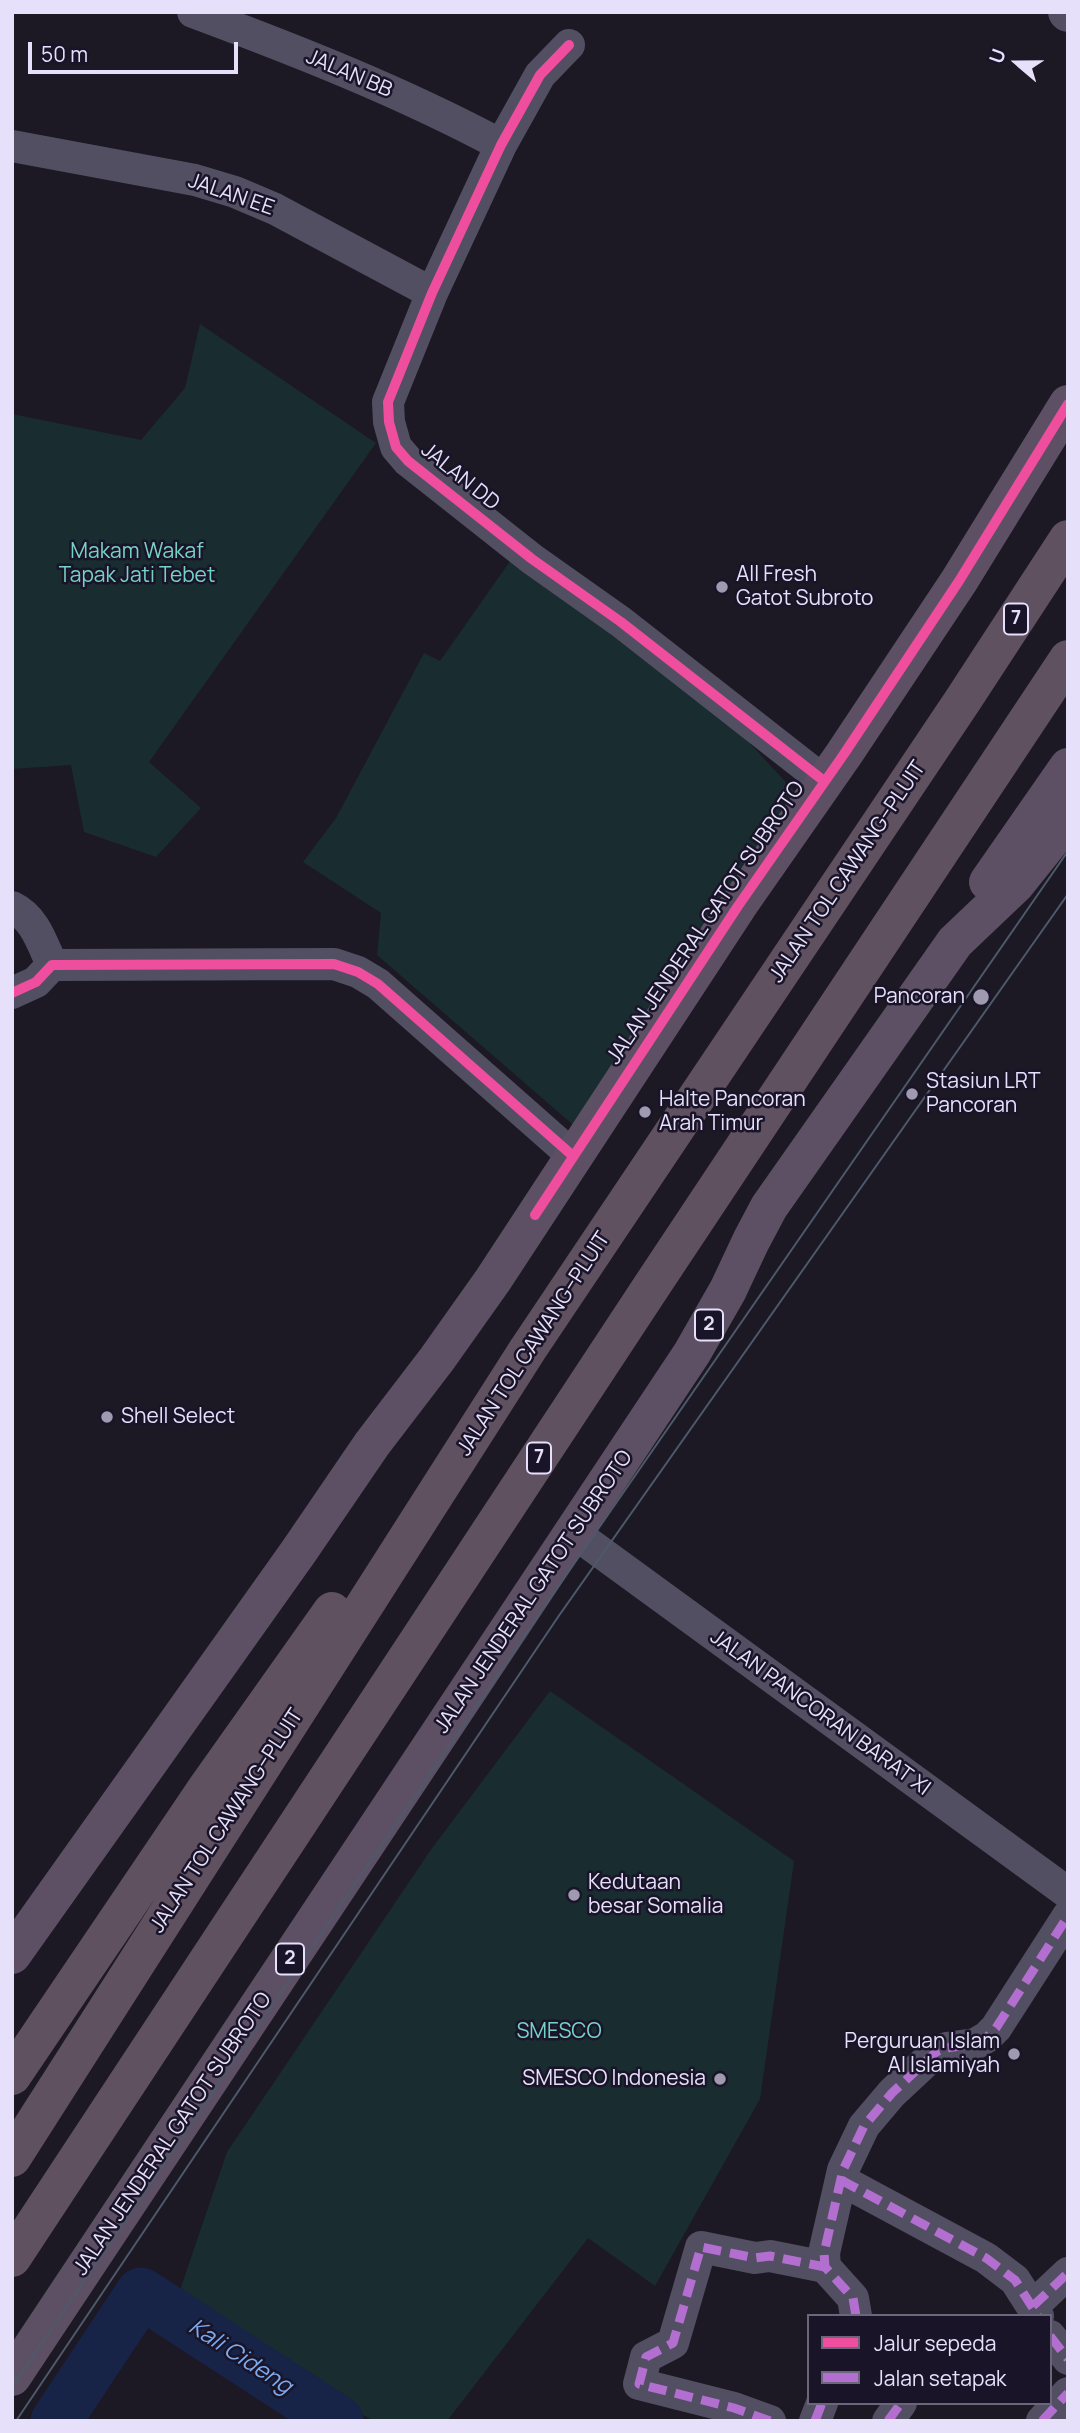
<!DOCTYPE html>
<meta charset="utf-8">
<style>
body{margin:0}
#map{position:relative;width:1080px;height:2433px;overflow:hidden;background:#1c1924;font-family:Manrope,sans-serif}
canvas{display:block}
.frame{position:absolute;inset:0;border:14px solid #e6e0fb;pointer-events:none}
.legend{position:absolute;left:807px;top:2314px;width:245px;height:91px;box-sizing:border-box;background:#1a1429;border:2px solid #6c667d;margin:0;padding:9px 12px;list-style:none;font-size:21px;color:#e6e0fb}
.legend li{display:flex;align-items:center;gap:14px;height:35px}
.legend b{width:35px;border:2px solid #6c667d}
.north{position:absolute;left:982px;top:28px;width:70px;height:70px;-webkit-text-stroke:5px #1a1429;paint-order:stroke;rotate:290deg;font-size:19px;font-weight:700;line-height:28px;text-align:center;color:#e6e0fb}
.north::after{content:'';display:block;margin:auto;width:24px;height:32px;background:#e6e0fb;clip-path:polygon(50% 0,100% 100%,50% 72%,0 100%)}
.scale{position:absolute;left:28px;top:42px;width:210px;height:32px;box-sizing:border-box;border:4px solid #e6e0fb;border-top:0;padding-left:9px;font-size:21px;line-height:24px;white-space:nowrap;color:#e6e0fb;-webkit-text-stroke:5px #1a1429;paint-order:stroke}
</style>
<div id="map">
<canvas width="1080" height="2433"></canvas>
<div class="frame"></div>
<ul class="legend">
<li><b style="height:9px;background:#ef4d9e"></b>Jalur sepeda</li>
<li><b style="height:9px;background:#b36fd0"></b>Jalan setapak</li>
</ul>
<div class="north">U</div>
<div class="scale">50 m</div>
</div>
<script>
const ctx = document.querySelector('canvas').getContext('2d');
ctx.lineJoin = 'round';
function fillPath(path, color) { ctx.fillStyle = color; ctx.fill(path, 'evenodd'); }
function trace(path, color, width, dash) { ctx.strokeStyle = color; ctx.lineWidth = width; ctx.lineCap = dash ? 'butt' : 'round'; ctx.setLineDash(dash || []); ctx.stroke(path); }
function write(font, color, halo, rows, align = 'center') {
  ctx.font = font + ' Manrope,sans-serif'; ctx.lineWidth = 5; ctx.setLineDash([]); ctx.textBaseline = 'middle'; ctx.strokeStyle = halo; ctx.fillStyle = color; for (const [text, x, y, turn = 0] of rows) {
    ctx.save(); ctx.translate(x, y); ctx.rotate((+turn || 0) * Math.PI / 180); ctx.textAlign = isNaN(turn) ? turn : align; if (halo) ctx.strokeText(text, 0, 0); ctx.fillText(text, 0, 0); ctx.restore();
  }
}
fillPath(new Path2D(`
 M 200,324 L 376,443 L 149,762 L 201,808 L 156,857 L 84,832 L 71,765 L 12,769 L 12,414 L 141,440 L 185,388 Z
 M 515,554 L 743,736 L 796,793 L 579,1130 L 377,955 L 381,913 L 303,862 L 336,818 L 424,653 L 440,661 Z
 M 550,1691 L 794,1861 L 760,2099 L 655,2286 L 588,2238 L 447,2421 L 374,2421 L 292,2376 L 178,2296 L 227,2152 L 430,1851 Z`), '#192c30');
trace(new Path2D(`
 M 56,2421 L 141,2293 L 338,2421`), '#172347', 51);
trace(new Path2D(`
 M 193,12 C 298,51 402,92 501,145
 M 569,45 L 540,75 L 501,145 L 432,293 L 388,402 L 389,422 L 396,447 L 408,461 L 532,559 L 621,622 L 824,781
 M 12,146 L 195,180 L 235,192 L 275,209 L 432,293
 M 12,907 C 35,918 42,943 52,965
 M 12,993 L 36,982 L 52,965 L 334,964 L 358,972 L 378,984 L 573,1156
 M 573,1532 L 1068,1893
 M 841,2180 L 986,2258 L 1015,2280 L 1038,2316
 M 1033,2306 L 1068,2273
 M 856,2316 L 853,2298 L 825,2267 L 824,2253 L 843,2170 L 864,2126 L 892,2093 L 936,2052 L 946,2048 L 975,2044 L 987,2037 L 996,2028 L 1068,1916
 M 1050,2336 L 1068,2359
 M 770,2421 L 734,2408 L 639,2384 L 646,2357 L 673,2343 L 701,2247 L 755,2258 L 770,2256 L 825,2267
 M 815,2421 L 822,2403
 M 888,2421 L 901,2403
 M 1042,2421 L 1068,2393`), '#524f62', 32);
trace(new Path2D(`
 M 1067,12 L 1068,13`), '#524f62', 38);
trace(new Path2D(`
 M 988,882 L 1068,767
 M 12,1955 L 299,1551 L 372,1444 L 437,1359 L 493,1280 L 738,906 L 844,754 L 959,581 L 1068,404
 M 12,2377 L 692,1353 L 728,1290 L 751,1241 L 769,1207 L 955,942 L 1016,884 L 1068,819`), '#5e5064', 38);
trace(new Path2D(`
 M 12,2076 L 208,1786 L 332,1611
 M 12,2158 L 528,1349 L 963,700 L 1068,539
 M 12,2258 L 653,1284 L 1068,659`), '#605161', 38);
trace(new Path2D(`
 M 12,2387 L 544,1607 L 1068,851
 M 16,2421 L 558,1617 L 1068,894`), '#4d5a6b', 2);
trace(new Path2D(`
 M 841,2180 L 986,2258 L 1015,2280 L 1038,2316
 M 1033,2306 L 1068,2273
 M 856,2316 L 853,2298 L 825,2267 L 824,2253 L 843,2170 L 864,2126 L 892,2093 L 936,2052 L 946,2048 L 975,2044 L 987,2037 L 996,2028 L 1068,1916
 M 1050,2336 L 1068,2359
 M 770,2421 L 734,2408 L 639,2384 L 646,2357 L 673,2343 L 701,2247 L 755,2258 L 770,2256 L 825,2267
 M 815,2421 L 822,2403
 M 888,2421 L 901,2403
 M 1042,2421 L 1068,2393`), '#b36fd0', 9, [18, 9]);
trace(new Path2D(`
 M 569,45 L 540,75 L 501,145 L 432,293 L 388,402 L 389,422 L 396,447 L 408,461 L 532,559 L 621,622 L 824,781
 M 12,993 L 36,982 L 52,965 L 334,964 L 358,972 L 378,984 L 573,1156
 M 535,1215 L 738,906 L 844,754 L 959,581 L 1068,404`), '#ef4d9e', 10);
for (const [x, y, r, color] of [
 [722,587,7,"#9f9ab0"],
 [981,997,9,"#9f9ab0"],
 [912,1094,7,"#9f9ab0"],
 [645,1112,7,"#9f9ab0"],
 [107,1417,7,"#9f9ab0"],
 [574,1895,7,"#9f9ab0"],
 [1014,2054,7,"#9f9ab0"],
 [720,2079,7,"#9f9ab0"]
]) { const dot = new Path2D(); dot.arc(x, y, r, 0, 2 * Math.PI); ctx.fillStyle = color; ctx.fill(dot); trace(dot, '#1a1429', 2.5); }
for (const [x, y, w] of [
 [1016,619,24],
 [709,1325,28],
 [539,1458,24],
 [290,1959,28]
]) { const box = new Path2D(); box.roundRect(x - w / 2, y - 15.5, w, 31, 5); ctx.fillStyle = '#1a1429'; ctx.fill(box); trace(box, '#e6e0fb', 2); }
write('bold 19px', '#e6e0fb', null, [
 ["7",1016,619],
 ["2",709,1325],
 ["7",539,1458],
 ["2",290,1959]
]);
write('21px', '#e6e0fb', '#1a1429', [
 ["JALAN BB",349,74,23],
 ["JALAN EE",231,195,19],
 ["JALAN DD",460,477,39],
 ["JALAN TOL CAWANG–PLUIT",848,872,-56],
 ["JALAN JENDERAL GATOT SUBROTO",706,923,-56],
 ["JALAN TOL CAWANG–PLUIT",534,1344,-57],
 ["JALAN JENDERAL GATOT SUBROTO",534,1592,-56],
 ["JALAN PANCORAN BARAT XI",820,1713,36],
 ["JALAN TOL CAWANG–PLUIT",227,1821,-57],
 ["JALAN JENDERAL GATOT SUBROTO",173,2134,-56]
]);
write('21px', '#74d3c7', '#1a1429', [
 ["Makam Wakaf",137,552],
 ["Tapak Jati Tebet",137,576],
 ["SMESCO",559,2032]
]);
write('21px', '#e6e0fb', '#1a1429', [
 ["All Fresh",736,575],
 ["Gatot Subroto",736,599],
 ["Pancoran",965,997,"right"],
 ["Stasiun LRT",926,1082],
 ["Pancoran",926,1106],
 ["Halte Pancoran",659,1100],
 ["Arah Timur",659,1124],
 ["Shell Select",121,1417],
 ["Kedutaan",588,1883],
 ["besar Somalia",588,1907],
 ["Perguruan Islam",1000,2042,"right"],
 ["Al Islamiyah",1000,2066,"right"],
 ["SMESCO Indonesia",706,2079,"right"]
], 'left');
write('italic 23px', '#7baaee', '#1a1429', [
 ["Kali Cideng",240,2357,33]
]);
</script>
